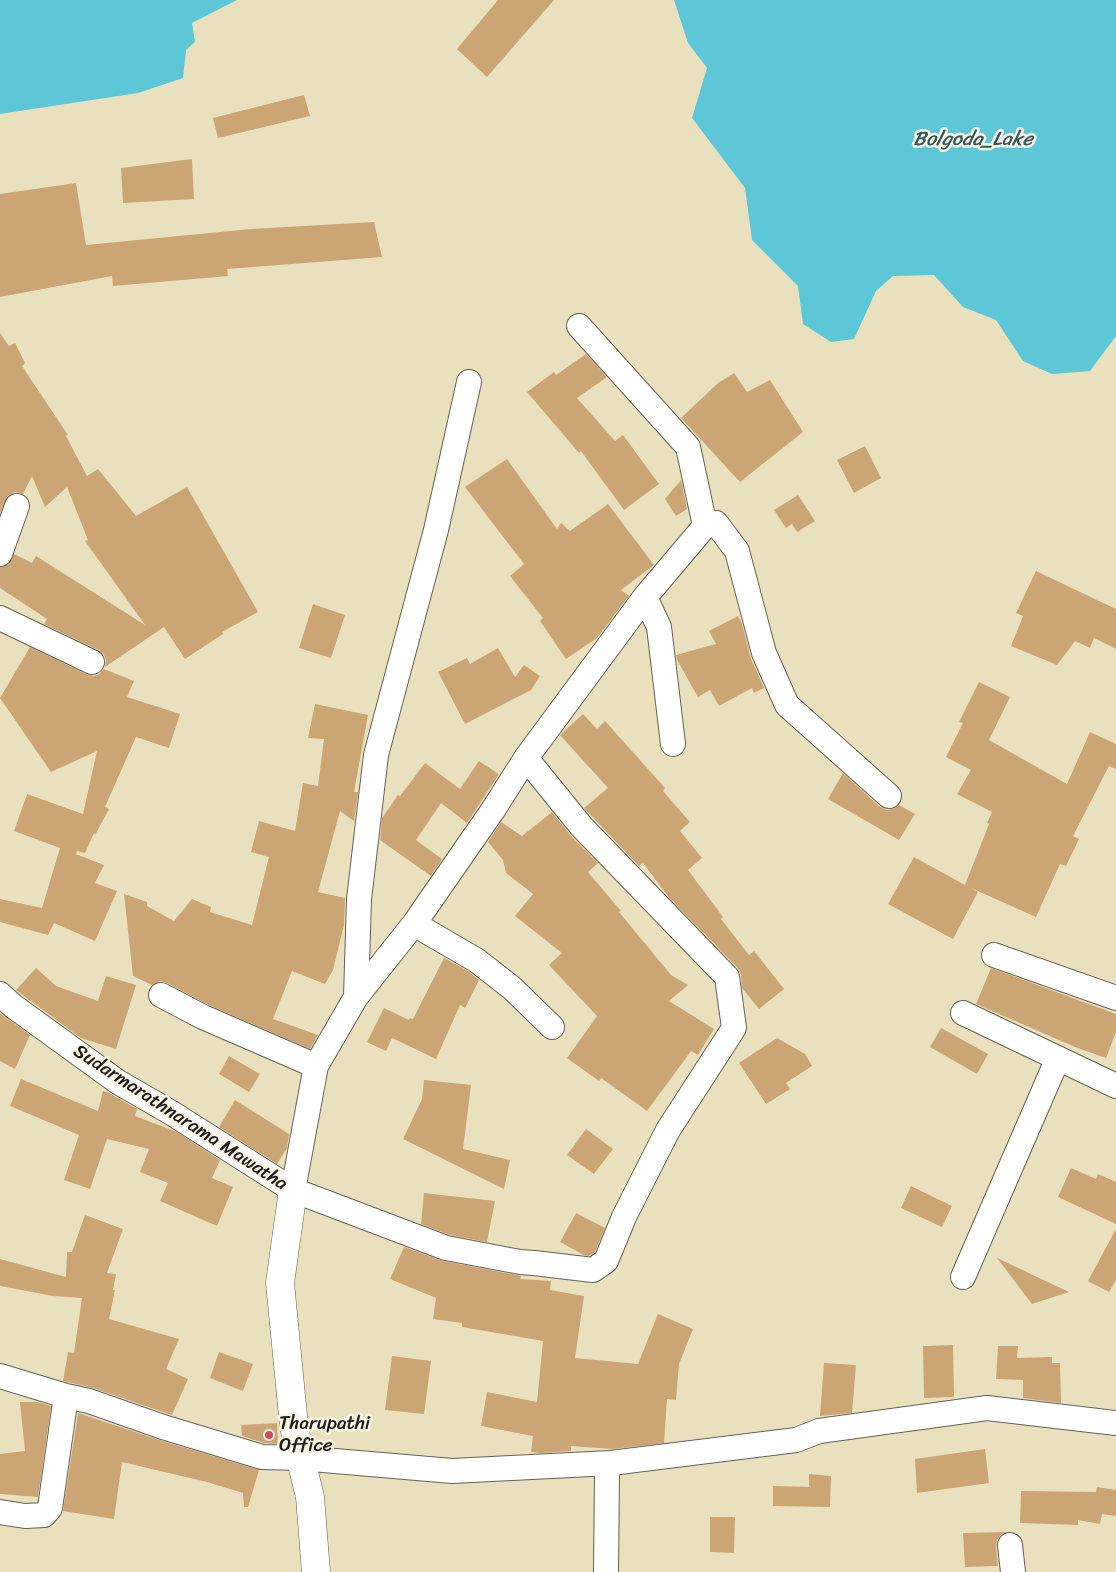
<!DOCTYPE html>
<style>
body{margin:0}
canvas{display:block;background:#e9e1bd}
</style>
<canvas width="1116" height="1572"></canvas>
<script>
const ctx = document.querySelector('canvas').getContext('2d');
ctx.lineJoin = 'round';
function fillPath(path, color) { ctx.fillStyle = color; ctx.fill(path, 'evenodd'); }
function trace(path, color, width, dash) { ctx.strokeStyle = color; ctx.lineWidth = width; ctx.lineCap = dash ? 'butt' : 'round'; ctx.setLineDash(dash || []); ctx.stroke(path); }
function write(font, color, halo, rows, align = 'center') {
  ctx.font = font + ' Sriracha,sans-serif'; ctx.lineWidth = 5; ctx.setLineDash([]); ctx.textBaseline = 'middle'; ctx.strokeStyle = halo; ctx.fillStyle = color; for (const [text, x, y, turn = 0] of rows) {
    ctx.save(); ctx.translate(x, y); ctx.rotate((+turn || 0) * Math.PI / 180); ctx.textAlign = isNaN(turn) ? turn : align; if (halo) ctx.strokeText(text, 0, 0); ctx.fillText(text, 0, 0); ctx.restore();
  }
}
fillPath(new Path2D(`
 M 0,0 L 237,0 L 192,23 L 195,42 L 186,50 L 183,78 L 138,93 L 0,114 Z
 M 674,0 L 1116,0 L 1116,336 L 1090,371 L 1052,374 L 1023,361 L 996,320 L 963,307 L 934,275 L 893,276 L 876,291 L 854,339 L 831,342 L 803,324 L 798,286 L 752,240 L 745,188 L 692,118 L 707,68 L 688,43 Z`), '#5dc7d7');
fillPath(new Path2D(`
 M 498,0 L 554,0 L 487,77 L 457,49 Z
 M 304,95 L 310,116 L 218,138 L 213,118 Z
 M 192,159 L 194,199 L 123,203 L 121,168 Z
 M 76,183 L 86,245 L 251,229 L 374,222 L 382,257 L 227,269 L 228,276 L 113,286 L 112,276 L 0,297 L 0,194 Z
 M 0,333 L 9,346 L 15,343 L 25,363 L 22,366 L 68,435 L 66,436 L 87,476 L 98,469 L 136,516 L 187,487 L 258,612 L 222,632 L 223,634 L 185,659 L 164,627 L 105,667 L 106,660 L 104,655 L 98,650 L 44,624 L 47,619 L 0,588 L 0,567 L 9,564 L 14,554 L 32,563 L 36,556 L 145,625 L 85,541 L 88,540 L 67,487 L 45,507 L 32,476 L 23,494 L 15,492 L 8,496 L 0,513 Z
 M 586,354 L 607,377 L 577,398 L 615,441 L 623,435 L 659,484 L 624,510 L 581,451 L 579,453 L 527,392 L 554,372 L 556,375 Z
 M 734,373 L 747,392 L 770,380 L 803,432 L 740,482 L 681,418 L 718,383 Z
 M 865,446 L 881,478 L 854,493 L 837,460 Z
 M 507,459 L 557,529 L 561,523 L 570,531 L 608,504 L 654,565 L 621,590 L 629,596 L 597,638 L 566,659 L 540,621 L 543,618 L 510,576 L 524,564 L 465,487 Z
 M 681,480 L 687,509 L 676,516 L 665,499 Z
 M 798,495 L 815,521 L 797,532 L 792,524 L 786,528 L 774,510 Z
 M 1036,571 L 1116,609 L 1116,649 L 1094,638 L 1090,648 L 1075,641 L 1057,665 L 1011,646 L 1023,616 L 1016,613 Z
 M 313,604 L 345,615 L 331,658 L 299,648 Z
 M 738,616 L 742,624 L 751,659 L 764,688 L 754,693 L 752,688 L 719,706 L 710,690 L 698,697 L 677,660 L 676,655 L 716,644 L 709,631 Z
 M 30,647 L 86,674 L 94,676 L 99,674 L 104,669 L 134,681 L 127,697 L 180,714 L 169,748 L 136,737 L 105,807 L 109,809 L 95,835 L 94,833 L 85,853 L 77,851 L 76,854 L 104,865 L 95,883 L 117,891 L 95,941 L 54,923 L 48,935 L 0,922 L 0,899 L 42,908 L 60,848 L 14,831 L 27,794 L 83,814 L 97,751 L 51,772 L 0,698 Z
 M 498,648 L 515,677 L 524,665 L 540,676 L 531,690 L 465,724 L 438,672 L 467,658 L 470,664 Z
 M 979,682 L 1010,697 L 989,740 L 1067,784 L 1090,732 L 1116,744 L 1116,769 L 1109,766 L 1073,836 L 1079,839 L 1066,866 L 1060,864 L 1036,917 L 971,888 L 978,892 L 953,939 L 888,904 L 914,857 L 965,885 L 989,824 L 987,823 L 992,812 L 957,794 L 971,770 L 946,757 L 963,723 L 959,722 Z
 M 315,704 L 368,715 L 354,792 L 358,792 L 354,821 L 340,811 L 318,892 L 345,898 L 344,925 L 333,970 L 325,984 L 292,971 L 273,1019 L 318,1035 L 310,1049 L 209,1005 L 167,983 L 160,981 L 152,985 L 133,976 L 124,894 L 147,902 L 147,906 L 174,921 L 192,899 L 211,907 L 210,912 L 252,925 L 269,857 L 251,852 L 259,821 L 295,831 L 303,783 L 318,786 L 324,739 L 308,738 Z
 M 583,714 L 597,729 L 605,721 L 665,788 L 663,791 L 690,822 L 680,831 L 702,858 L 688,870 L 723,917 L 721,919 L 749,955 L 754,951 L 784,989 L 759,1009 L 742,988 L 741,975 L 737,967 L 670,899 L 643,863 L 639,866 L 584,808 L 608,788 L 560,735 Z
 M 479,761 L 499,774 L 467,823 L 441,803 L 416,840 L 442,859 L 431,876 L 380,840 L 382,818 L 398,795 L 400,796 L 425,763 L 460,789 Z
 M 843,773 L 880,807 L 887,810 L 893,809 L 899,805 L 915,814 L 899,840 L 828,799 Z
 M 552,812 L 571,836 L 598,863 L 588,872 L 621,911 L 619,912 L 671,975 L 688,985 L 669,1001 L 714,1029 L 698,1055 L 691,1051 L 647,1111 L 601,1078 L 599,1081 L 567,1058 L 597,1016 L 549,965 L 562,953 L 515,916 L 533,894 L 506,873 L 503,860 L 488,842 L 501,822 L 522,836 Z
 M 444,958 L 468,971 L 479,980 L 465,1008 L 460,1005 L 436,1059 L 392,1038 L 386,1051 L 367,1042 L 384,1008 L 409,1020 L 410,1018 L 413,1019 Z
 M 36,968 L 56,986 L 98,1001 L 106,976 L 136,985 L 116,1049 L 81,1038 L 16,990 Z
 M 991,968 L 1116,1014 L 1116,1032 L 1106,1058 L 1075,1047 L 976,1004 Z
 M 0,1013 L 30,1035 L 15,1069 L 0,1061 Z
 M 941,1028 L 988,1054 L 977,1074 L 930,1047 Z
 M 777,1038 L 805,1054 L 812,1066 L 786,1083 L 790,1089 L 766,1104 L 739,1063 Z
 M 229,1056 L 260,1074 L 249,1092 L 219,1074 Z
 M 21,1079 L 98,1111 L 103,1091 L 109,1093 L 137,1109 L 135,1116 L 177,1132 L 220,1160 L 212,1178 L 233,1187 L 217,1226 L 160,1201 L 168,1183 L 140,1172 L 149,1149 L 107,1139 L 90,1189 L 64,1180 L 79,1135 L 10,1106 Z
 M 424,1080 L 471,1085 L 463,1149 L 510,1160 L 504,1189 L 403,1139 L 422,1099 Z
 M 235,1100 L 289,1134 L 287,1148 L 277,1164 L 219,1127 Z
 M 586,1129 L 613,1149 L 594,1174 L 567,1155 Z
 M 1071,1168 L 1096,1179 L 1098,1174 L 1116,1182 L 1116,1224 L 1058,1197 Z
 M 911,1186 L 952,1206 L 942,1227 L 901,1208 Z
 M 424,1193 L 495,1201 L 487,1242 L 450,1235 L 421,1224 Z
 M 576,1213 L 605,1228 L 595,1252 L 589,1256 L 584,1255 L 560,1242 Z
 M 85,1215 L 123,1229 L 107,1273 L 116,1274 L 113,1290 L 115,1290 L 109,1319 L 179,1339 L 166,1369 L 188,1379 L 172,1415 L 93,1388 L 63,1381 L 68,1352 L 74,1353 L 82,1298 L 53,1296 L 0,1286 L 0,1259 L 66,1277 L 67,1252 L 72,1252 Z
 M 1116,1229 L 1116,1280 L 1109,1292 L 1088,1281 Z
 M 404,1247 L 443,1261 L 521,1276 L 520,1279 L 551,1281 L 550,1290 L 584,1296 L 575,1358 L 638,1364 L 658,1314 L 693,1329 L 679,1364 L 676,1400 L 667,1399 L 664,1443 L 613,1449 L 571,1446 L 571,1451 L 541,1453 L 531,1452 L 533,1436 L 481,1426 L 487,1392 L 537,1402 L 543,1341 L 462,1327 L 462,1323 L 433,1319 L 436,1298 L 390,1279 Z
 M 997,1258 L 1069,1292 L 1032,1304 Z
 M 953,1345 L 954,1397 L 924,1398 L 923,1346 Z
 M 998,1346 L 1018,1346 L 1017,1358 L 1052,1357 L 1052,1363 L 1060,1363 L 1061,1403 L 1023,1398 L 1023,1380 L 996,1379 Z
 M 219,1352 L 253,1364 L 243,1391 L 210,1378 Z
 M 392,1356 L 431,1361 L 424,1414 L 385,1410 Z
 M 824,1363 L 856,1365 L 852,1413 L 820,1416 Z
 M 20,1402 L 38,1402 L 51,1406 L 38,1497 L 0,1494 L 0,1454 L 25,1451 Z
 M 78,1413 L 159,1440 L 259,1470 L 248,1507 L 244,1507 L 243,1493 L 207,1482 L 122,1462 L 114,1519 L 63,1511 Z
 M 277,1423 L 278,1444 L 264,1443 L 242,1436 L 241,1425 Z
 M 985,1449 L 989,1483 L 917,1493 L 915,1459 Z
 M 809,1474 L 831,1476 L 830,1507 L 773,1506 L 773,1486 L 809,1487 Z
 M 1097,1487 L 1116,1490 L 1116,1516 L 1102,1514 L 1100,1524 L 1078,1520 L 1078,1525 L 1020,1523 L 1021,1491 L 1096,1492 Z
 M 710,1517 L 735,1517 L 734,1553 L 710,1552 Z
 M 1006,1532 L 1002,1534 L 997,1540 L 996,1547 L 998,1566 L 965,1567 L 963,1533 Z`), '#cca575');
const minor = new Path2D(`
 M 579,326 L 688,447 L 705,526
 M 0,554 L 17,506
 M 645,597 L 659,627 L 673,744
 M 0,618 L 92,662
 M 414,924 L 476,960 L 512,988 L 552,1027
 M 994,955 L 1116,998
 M 0,994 L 13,1006 L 118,1082 L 170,1112 L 293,1190 L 446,1248 L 520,1262 L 534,1263 L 593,1270 L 606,1261 L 624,1217 L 668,1130 L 734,1028 L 727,977 L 581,826 L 526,758
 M 161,995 L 203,1017 L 316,1066
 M 356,997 L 414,924 L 493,810 L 526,758 L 645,597 L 705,526 L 716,523 L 737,551 L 764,653 L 787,705 L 889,796
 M 963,1013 L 1116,1086
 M 293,1190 L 316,1066 L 356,997 L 359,899 L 376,755 L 436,530 L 469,382
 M 963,1277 L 1058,1058
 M 0,1376 L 66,1396
 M 0,1512 L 25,1516 L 44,1515 L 50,1508 L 66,1396 L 89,1401 L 163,1427 L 262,1457 L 300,1458 L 452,1471 L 611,1463
 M 1010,1545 L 1013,1572
 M 606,1572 L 607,1474 L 611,1463 L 796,1440 L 819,1431 L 987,1408 L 1116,1423`);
const tertiary = new Path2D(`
 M 293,1190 L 280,1283 L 294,1426 L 300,1456 L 310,1497 L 316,1572`);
trace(minor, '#646154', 26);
trace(tertiary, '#646154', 29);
trace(minor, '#fff', 24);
trace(tertiary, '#fff', 28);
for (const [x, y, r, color] of [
 [269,1435,5,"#d1495b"]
]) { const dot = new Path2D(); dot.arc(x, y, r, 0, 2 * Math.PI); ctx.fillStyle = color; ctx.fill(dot); trace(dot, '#fcf5e5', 2); }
write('19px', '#1c1c1c', '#fcf5e5', [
 ["Sudarmarathnarama Mawatha",180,1118,33]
]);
write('19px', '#1c1c1c', '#fcf5e5', [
 ["Tharupathi",279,1424],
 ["Office",279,1446]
], 'left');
write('italic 20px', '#33585d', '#fcf5e5', [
 ["Bolgoda_Lake",973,140]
]);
</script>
